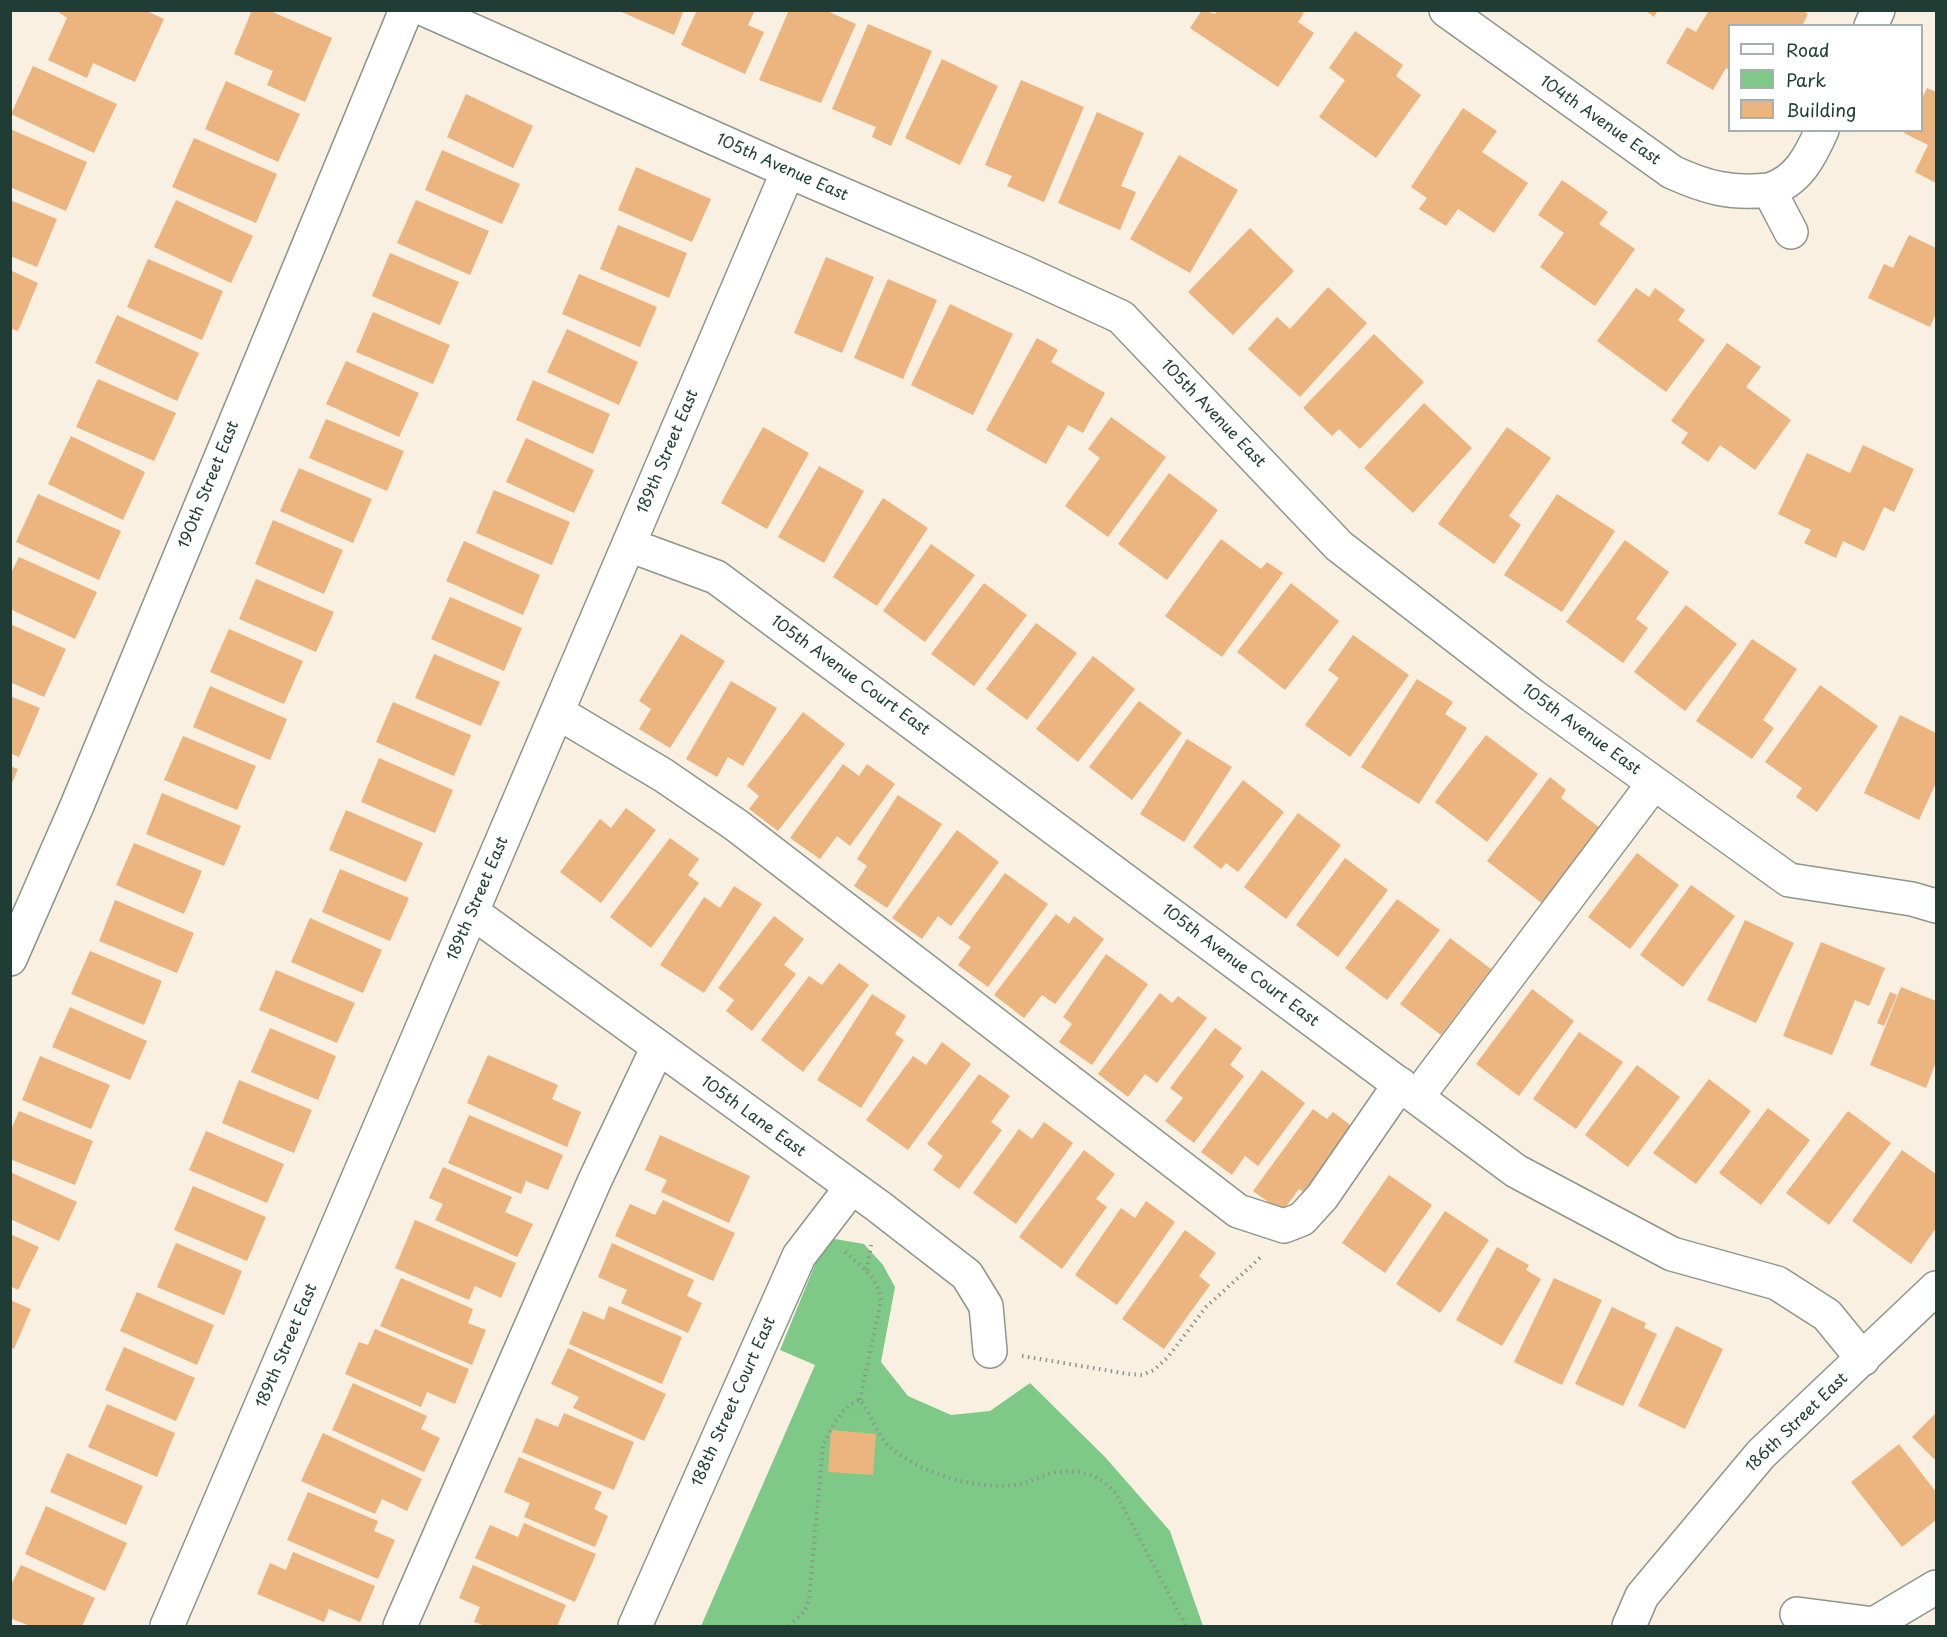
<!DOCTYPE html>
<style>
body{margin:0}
#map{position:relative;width:1947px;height:1637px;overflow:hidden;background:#f9f0e2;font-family:"Playpen Sans",sans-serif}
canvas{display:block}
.frame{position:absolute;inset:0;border:12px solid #1f3d34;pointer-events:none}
.legend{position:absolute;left:1728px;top:24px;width:195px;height:108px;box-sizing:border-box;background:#fff;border:2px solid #a5b1ae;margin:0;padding:8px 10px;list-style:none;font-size:18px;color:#1f3d34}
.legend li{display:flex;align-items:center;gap:12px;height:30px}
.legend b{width:30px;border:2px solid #a5b1ae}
</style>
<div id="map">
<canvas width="1947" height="1637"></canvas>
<div class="frame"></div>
<ul class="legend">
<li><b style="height:8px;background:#fff"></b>Road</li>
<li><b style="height:16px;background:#7ec987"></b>Park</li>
<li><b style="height:16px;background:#ecb47e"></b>Building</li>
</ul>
</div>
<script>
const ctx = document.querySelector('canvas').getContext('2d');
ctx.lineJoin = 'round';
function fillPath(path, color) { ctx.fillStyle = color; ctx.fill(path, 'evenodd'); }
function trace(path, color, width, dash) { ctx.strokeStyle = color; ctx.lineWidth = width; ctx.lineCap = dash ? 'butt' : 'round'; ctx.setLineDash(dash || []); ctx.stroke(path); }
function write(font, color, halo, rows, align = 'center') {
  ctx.font = font + ' "Playpen Sans",sans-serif'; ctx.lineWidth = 4.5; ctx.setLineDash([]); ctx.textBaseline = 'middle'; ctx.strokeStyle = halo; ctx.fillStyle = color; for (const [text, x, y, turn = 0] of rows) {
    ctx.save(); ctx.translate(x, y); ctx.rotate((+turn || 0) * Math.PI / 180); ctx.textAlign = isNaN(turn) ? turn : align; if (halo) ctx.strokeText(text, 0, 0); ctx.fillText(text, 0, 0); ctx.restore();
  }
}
fillPath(new Path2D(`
 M 835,1239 L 864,1244 L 883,1265 L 895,1287 L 881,1362 L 908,1396 L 951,1415 L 990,1411 L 1030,1383 L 1105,1457 L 1170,1531 L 1203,1626 L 701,1626 L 815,1365 L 780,1350 L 821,1250 Z`), '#7ec987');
fillPath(new Path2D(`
 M 55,10 L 145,10 L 164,19 L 135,82 L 93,63 L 87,78 L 48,60 L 67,18 Z
 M 252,10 L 268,10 L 332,38 L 305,102 L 267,85 L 273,71 L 234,54 Z
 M 617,10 L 684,10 L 674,35 Z
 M 697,10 L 755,10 L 748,25 L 764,32 L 745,74 L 681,45 Z
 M 789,10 L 825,10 L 856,24 L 821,103 L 759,80 Z
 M 1202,10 L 1215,14 L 1217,10 L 1299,10 L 1304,13 L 1298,22 L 1314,33 L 1278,87 L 1190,28 Z
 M 1645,10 L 1658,10 L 1654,17 Z
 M 1709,10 L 1802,10 L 1808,14 L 1802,26 L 1730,26 L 1730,70 L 1726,68 L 1713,90 L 1666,63 L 1687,27 L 1696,32 Z
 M 868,24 L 932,51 L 891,146 L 872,137 L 876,127 L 832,109 Z
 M 1355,31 L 1403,65 L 1396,76 L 1421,95 L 1376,158 L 1319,117 L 1345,80 L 1329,68 Z
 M 942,59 L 998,86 L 960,165 L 905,138 Z
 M 33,66 L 117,104 L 94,153 L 11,114 Z
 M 1021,80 L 1084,107 L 1044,202 L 1007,186 L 1012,176 L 985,165 Z
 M 226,81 L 300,114 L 278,162 L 205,129 Z
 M 1927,88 L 1936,92 L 1936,183 L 1915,172 L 1928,145 L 1904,133 L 1905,130 L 1922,130 L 1922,98 Z
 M 466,94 L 533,126 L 513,168 L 447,137 Z
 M 1463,108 L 1497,131 L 1482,152 L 1528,183 L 1494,233 L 1458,209 L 1446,226 L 1419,209 L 1427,198 L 1411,187 Z
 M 1097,112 L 1144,133 L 1121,186 L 1136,192 L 1120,230 L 1058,203 Z
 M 10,129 L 87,162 L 66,211 L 10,187 Z
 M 194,138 L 277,174 L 256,223 L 172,187 Z
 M 442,150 L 520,184 L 502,224 L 425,190 Z
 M 1179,155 L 1238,190 L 1190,273 L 1130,239 Z
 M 636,167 L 711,199 L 692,242 L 618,210 Z
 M 1562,180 L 1608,212 L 1599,224 L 1635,249 L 1595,306 L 1540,267 L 1564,233 L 1538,215 Z
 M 10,200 L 57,219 L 37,267 L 10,256 Z
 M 176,200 L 253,236 L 231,283 L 154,247 Z
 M 416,200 L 489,231 L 470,275 L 397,243 Z
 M 618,225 L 687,253 L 669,298 L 600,269 Z
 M 1250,228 L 1294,271 L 1233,335 L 1188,292 Z
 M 1909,235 L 1936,248 L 1936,314 L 1930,327 L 1868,298 L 1884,264 L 1893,268 Z
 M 390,253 L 459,282 L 440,325 L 372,296 Z
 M 826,257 L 874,277 L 842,353 L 794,333 Z
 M 148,259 L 223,291 L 202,340 L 127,307 Z
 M 10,270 L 38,283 L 18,331 L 10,328 Z
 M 579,274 L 657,307 L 640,347 L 562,314 Z
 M 888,279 L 937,300 L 903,379 L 854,358 Z
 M 1328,287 L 1367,323 L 1300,397 L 1248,349 L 1277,317 L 1290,329 Z
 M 1636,288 L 1649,297 L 1655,288 L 1685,310 L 1678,320 L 1705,340 L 1666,392 L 1597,341 Z
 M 950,304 L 1013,334 L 973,415 L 911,385 Z
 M 373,312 L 450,345 L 433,384 L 356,352 Z
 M 117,315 L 199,353 L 177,401 L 95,363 Z
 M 567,329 L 638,362 L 619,405 L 547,372 Z
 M 1374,334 L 1424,382 L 1360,449 L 1339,429 L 1332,436 L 1303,408 Z
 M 1037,338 L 1058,350 L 1051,362 L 1105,393 L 1083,433 L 1068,425 L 1046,464 L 986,430 Z
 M 1727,343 L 1761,367 L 1746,387 L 1791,420 L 1755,470 L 1720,445 L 1708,462 L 1681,443 L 1688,433 L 1671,421 Z
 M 346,361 L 419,393 L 399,437 L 326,404 Z
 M 98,379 L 176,413 L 154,461 L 76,427 Z
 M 533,380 L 610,414 L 593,454 L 516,420 Z
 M 1424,403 L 1472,448 L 1413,513 L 1364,468 Z
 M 1111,417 L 1166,457 L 1108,537 L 1065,506 L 1100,458 L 1088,449 Z
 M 326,419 L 404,451 L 387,491 L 309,458 Z
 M 763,427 L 809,453 L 767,529 L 721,503 Z
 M 1507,427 L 1551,458 L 1509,516 L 1521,525 L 1494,564 L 1438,524 Z
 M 71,436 L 145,472 L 123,520 L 48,484 Z
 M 526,438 L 594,470 L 574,513 L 506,482 Z
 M 1863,445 L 1914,469 L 1894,512 L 1884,507 L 1864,551 L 1843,541 L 1836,558 L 1804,543 L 1811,530 L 1778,514 L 1807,453 L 1850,473 Z
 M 819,466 L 864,491 L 824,563 L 778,537 Z
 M 299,468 L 372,499 L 353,543 L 280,511 Z
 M 1169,473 L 1218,510 L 1167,580 L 1118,544 Z
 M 494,490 L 570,522 L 552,565 L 476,533 Z
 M 38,494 L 121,531 L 99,580 L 16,542 Z
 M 1557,494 L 1615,531 L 1562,612 L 1504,575 Z
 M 883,498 L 928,528 L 877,606 L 833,577 Z
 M 273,520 L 343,550 L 324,594 L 255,564 Z
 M 1221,539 L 1261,569 L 1267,562 L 1283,573 L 1222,657 L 1165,616 Z
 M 1625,540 L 1669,572 L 1636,619 L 1648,628 L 1623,663 L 1566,622 Z
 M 464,541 L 540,575 L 523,615 L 446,581 Z
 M 931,544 L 975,575 L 925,642 L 883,611 Z
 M 19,557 L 97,592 L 75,639 L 10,609 L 10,575 Z
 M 256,579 L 334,612 L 316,652 L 239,619 Z
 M 984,583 L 1027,615 L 974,686 L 931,654 Z
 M 1291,583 L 1339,621 L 1285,690 L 1237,652 Z
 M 450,597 L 522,628 L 504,671 L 431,639 Z
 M 1686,605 L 1737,644 L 1685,711 L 1634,672 Z
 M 1036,623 L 1077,653 L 1027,720 L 986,689 Z
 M 10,624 L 66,649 L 44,697 L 10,682 Z
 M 229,629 L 303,661 L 284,704 L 210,672 Z
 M 681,634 L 725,661 L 670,748 L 639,729 L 651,709 L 639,701 Z
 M 1353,635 L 1409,675 L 1350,757 L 1305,725 L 1339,678 L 1328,670 Z
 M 1752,639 L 1797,669 L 1763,720 L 1774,728 L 1752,759 L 1696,721 Z
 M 434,654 L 500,682 L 481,726 L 415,698 Z
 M 1093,656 L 1135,689 L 1078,762 L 1036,729 Z
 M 1417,679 L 1453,702 L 1445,714 L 1467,728 L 1419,804 L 1361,767 Z
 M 731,681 L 777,708 L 743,766 L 728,757 L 717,777 L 686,759 Z
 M 1820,685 L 1878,726 L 1817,812 L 1796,797 L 1802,788 L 1765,762 Z
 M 210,686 L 287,719 L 270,760 L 193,727 Z
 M 10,696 L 40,708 L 19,757 L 10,753 Z
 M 1139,701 L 1182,733 L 1132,800 L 1089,767 Z
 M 393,702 L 471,735 L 454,776 L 376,742 Z
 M 803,712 L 845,744 L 778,831 L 749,809 L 759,796 L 747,786 Z
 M 1900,715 L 1936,733 L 1936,783 L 1919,820 L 1864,793 Z
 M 1486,735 L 1538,774 L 1487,842 L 1435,802 Z
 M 183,736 L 256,766 L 237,810 L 164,780 Z
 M 1187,739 L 1232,767 L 1184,842 L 1140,814 Z
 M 379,758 L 453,790 L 435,833 L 361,802 Z
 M 843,764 L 859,776 L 867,764 L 895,784 L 850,846 L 837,836 L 820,859 L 790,838 Z
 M 10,766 L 18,769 L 11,786 L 10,786 Z
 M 1550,777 L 1566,790 L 1561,798 L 1600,828 L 1543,904 L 1487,861 Z
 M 1243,780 L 1284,812 L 1238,872 L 1226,863 L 1221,869 L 1193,847 Z
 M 162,793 L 241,826 L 224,866 L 146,834 Z
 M 898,795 L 942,824 L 887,908 L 854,886 L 867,866 L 857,859 Z
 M 626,808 L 656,830 L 601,903 L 560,872 L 600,819 L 611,828 Z
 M 346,810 L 423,843 L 406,882 L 329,850 Z
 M 1298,813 L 1341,845 L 1286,919 L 1244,887 Z
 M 957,830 L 999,862 L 951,926 L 938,916 L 922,939 L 892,918 Z
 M 670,838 L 699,859 L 688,875 L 699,883 L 651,948 L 610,917 Z
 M 134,843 L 202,871 L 184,914 L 116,885 Z
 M 1637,853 L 1679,885 L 1630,949 L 1588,917 Z
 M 1345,858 L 1388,890 L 1338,957 L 1296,925 Z
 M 340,869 L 409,898 L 390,941 L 322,912 Z
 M 1005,873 L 1048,904 L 988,987 L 958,965 L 971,947 L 958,938 Z
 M 1691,885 L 1735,916 L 1683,987 L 1640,955 Z
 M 734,886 L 762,904 L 704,993 L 660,965 L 704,897 L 720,908 Z
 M 1397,899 L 1440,930 L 1387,1000 L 1345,968 Z
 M 115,900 L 194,933 L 177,973 L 99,941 Z
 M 1056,914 L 1069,924 L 1074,916 L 1104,939 L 1055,1004 L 1042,995 L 1024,1018 L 994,995 Z
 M 774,916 L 804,939 L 784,965 L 796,974 L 752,1031 L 726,1011 L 734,1000 L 718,988 Z
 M 310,918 L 382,950 L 363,993 L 291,962 Z
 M 1745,920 L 1794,943 L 1756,1023 L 1707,1000 Z
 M 1450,938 L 1491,969 L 1441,1035 L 1400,1004 Z
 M 1821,942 L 1885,968 L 1869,1006 L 1855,1000 L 1832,1055 L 1783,1036 Z
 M 90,951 L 162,981 L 144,1025 L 71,994 Z
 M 1106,954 L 1148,984 L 1092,1065 L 1059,1042 L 1072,1024 L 1063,1017 Z
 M 839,963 L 869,985 L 803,1072 L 761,1040 L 809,976 L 822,985 Z
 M 276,970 L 355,1003 L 337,1043 L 259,1010 Z
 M 1901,987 L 1936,1001 L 1936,1062 L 1926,1088 L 1870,1065 Z
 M 1532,989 L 1574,1021 L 1519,1096 L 1476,1064 Z
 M 1890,992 L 1897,995 L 1884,1026 L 1877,1023 Z
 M 1160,993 L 1172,1003 L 1178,996 L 1207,1018 L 1157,1083 L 1145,1074 L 1128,1097 L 1098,1074 Z
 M 872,994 L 906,1016 L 895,1034 L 904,1040 L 861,1108 L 817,1080 Z
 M 70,1007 L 147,1041 L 130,1080 L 52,1047 Z
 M 270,1028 L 336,1056 L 318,1100 L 251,1072 Z
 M 1215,1028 L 1242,1048 L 1230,1065 L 1244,1076 L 1194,1143 L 1165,1121 L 1183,1098 L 1170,1088 Z
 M 1579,1032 L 1623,1062 L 1576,1129 L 1533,1099 Z
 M 942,1042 L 971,1064 L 908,1150 L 866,1120 L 913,1056 L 926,1065 Z
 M 488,1055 L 558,1085 L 552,1099 L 581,1112 L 567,1147 L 467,1103 Z
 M 40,1056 L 110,1085 L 91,1129 L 22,1100 Z
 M 1637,1065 L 1680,1097 L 1628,1167 L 1585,1135 Z
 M 1262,1070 L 1305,1103 L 1258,1166 L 1245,1156 L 1232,1175 L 1201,1152 Z
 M 979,1074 L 1010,1096 L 991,1122 L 1002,1130 L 959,1189 L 933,1170 L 943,1156 L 927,1144 Z
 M 1709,1079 L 1751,1111 L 1696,1184 L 1653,1153 Z
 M 239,1080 L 312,1110 L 294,1153 L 222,1123 Z
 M 1768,1108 L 1810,1140 L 1761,1205 L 1719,1173 Z
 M 1313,1109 L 1327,1119 L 1333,1112 L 1361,1133 L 1313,1199 L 1299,1189 L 1282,1212 L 1253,1191 Z
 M 19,1111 L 93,1141 L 75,1185 L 10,1159 L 10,1132 Z
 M 1848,1111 L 1891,1143 L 1829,1225 L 1786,1193 Z
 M 469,1115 L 563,1155 L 548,1190 L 526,1181 L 521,1194 L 448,1163 Z
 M 1044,1122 L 1073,1143 L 1016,1224 L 973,1193 L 1019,1129 L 1032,1139 Z
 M 206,1131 L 284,1164 L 267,1203 L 189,1170 Z
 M 660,1135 L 750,1176 L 729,1223 L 661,1192 L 667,1180 L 645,1170 Z
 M 1084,1150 L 1115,1174 L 1096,1199 L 1107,1207 L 1062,1269 L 1019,1237 Z
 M 1902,1150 L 1936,1174 L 1936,1228 L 1911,1264 L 1852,1221 Z
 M 443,1167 L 512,1197 L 505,1212 L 533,1224 L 517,1257 L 435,1220 L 443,1204 L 429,1198 Z
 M 10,1172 L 77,1202 L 59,1241 L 10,1219 Z
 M 1389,1175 L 1432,1205 L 1385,1273 L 1342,1243 Z
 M 193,1186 L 266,1217 L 247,1261 L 174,1230 Z
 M 663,1200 L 735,1233 L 713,1281 L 615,1236 L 630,1204 L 655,1215 Z
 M 1146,1201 L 1175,1222 L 1117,1305 L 1075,1275 L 1121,1208 L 1135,1218 Z
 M 1445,1211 L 1489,1240 L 1440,1313 L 1396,1284 Z
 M 415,1220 L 516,1263 L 501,1298 L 475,1286 L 469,1300 L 395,1268 Z
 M 1185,1230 L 1216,1253 L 1199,1276 L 1210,1285 L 1164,1349 L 1122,1319 Z
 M 10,1234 L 39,1247 L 18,1290 L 10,1286 Z
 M 176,1243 L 242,1271 L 224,1315 L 157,1287 Z
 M 612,1243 L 694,1280 L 687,1296 L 702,1303 L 688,1333 L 621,1303 L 627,1290 L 598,1277 Z
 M 1497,1247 L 1529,1265 L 1526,1270 L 1541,1279 L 1502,1346 L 1456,1320 Z
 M 401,1278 L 473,1309 L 468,1323 L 486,1330 L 472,1365 L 380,1326 Z
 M 1554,1278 L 1602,1300 L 1562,1385 L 1514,1362 Z
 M 137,1292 L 214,1325 L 197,1365 L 120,1331 Z
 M 10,1300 L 31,1309 L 14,1349 L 10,1347 Z
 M 609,1306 L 682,1337 L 662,1384 L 569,1344 L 583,1311 L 604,1320 Z
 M 1612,1307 L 1646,1323 L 1644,1328 L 1657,1334 L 1623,1406 L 1575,1384 Z
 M 1676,1326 L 1723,1349 L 1685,1429 L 1638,1406 Z
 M 375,1329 L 469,1369 L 455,1404 L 427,1392 L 421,1407 L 345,1374 L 359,1342 L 368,1345 Z
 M 124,1347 L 195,1378 L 176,1421 L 105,1390 Z
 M 568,1348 L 666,1394 L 644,1441 L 573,1408 L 579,1397 L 551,1384 Z
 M 353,1383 L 427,1416 L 421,1429 L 440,1438 L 424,1472 L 332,1430 Z
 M 107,1404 L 175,1433 L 157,1477 L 88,1447 Z
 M 564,1413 L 634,1442 L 614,1490 L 522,1452 L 536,1418 L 558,1427 Z
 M 1936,1413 L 1936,1461 L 1912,1437 Z
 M 831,1430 L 876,1434 L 873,1475 L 828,1472 Z
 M 323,1433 L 422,1479 L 407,1511 L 382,1499 L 375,1514 L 301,1481 Z
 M 1899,1444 L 1936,1492 L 1936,1520 L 1902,1547 L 1851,1482 Z
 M 67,1453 L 143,1486 L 126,1525 L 50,1492 Z
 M 519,1457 L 602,1492 L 594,1509 L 608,1516 L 595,1547 L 524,1517 L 530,1503 L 504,1492 Z
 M 308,1492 L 378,1521 L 374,1531 L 395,1540 L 378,1579 L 287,1540 Z
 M 46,1506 L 127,1543 L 105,1591 L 25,1554 Z
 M 524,1523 L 596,1554 L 575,1602 L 475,1558 L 490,1525 L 518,1537 Z
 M 293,1552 L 375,1586 L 360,1622 L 329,1609 L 324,1622 L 257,1594 L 270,1563 L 286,1570 Z
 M 21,1565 L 95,1598 L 82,1626 L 30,1626 L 10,1618 L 10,1587 Z
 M 473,1565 L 566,1605 L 557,1626 L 485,1626 L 474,1622 L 480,1607 L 459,1598 Z`), '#ecb47e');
const minor = new Path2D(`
 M 426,10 L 788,171 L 1025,273 L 1121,317 L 1339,546 L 1533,696 L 1789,880 L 1912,899 L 1936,906
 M 1446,10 L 1672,172 C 1707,188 1731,194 1769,190
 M 1871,26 L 1878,10
 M 1791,232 L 1769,190 C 1798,181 1810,157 1822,130
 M 629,545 L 716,577 L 1516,1171 L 1672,1254 L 1777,1283 L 1827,1315 L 1863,1359
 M 557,712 L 663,775 L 736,825 L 1238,1211 L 1284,1226 L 1302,1219 L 1322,1197 L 1400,1084
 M 472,912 L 878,1206 L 967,1275 L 986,1306 L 990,1351
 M 10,959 L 76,808 L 406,10
 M 1417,1097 L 1654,783
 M 1797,1614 L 1874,1624 L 1936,1587
 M 167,1626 L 788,171
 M 400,1626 L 595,1180 L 658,1047
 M 635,1626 L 799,1256 L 851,1188
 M 1629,1626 L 1642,1596 L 1761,1454 L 1936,1288`);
trace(minor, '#8c968b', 36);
trace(new Path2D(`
 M 845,1252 C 861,1266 878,1278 881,1300 L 860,1400
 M 867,1270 L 871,1245
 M 1022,1356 L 1128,1374 L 1142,1375 L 1154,1370 L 1168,1357 L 1206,1307 L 1262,1256
 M 789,1626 L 805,1611 L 809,1599 L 823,1445 C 831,1429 842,1405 860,1400 C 871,1414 877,1435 890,1447 C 919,1473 976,1490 1015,1485 C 1030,1484 1044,1473 1059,1472 C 1082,1469 1102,1476 1116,1494 L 1186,1626`), '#8c968b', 4, [1.5, 4.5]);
trace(minor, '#fff', 33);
write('16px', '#1f3d34', '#fff', [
 ["104th Avenue East",1600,121,35],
 ["105th Avenue East",782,168,24],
 ["105th Avenue East",1213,414,46],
 ["189th Street East",668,452,-67],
 ["190th Street East",209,485,-68],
 ["105th Avenue Court East",850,676,36],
 ["105th Avenue East",1581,730,36],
 ["189th Street East",478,899,-67],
 ["105th Avenue Court East",1240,966,37],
 ["105th Lane East",753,1117,36],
 ["189th Street East",287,1346,-67],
 ["188th Street Court East",734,1402,-66],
 ["186th Street East",1797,1423,-44]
]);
</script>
